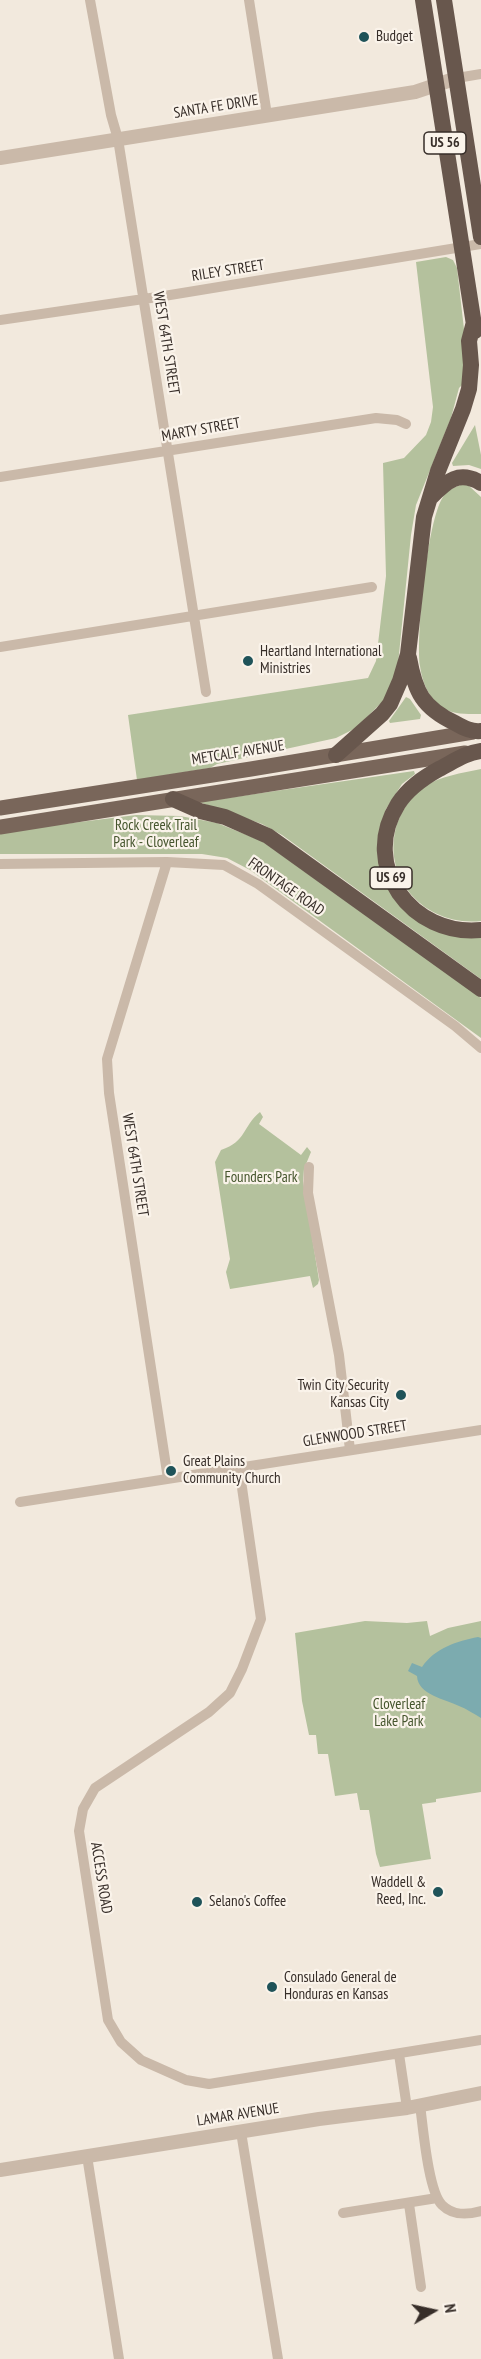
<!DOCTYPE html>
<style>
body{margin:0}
#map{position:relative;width:481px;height:2359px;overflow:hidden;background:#f2e9dd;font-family:"PT Sans Narrow",sans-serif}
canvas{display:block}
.north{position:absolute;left:403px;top:2281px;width:60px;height:60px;-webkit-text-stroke:4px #faf3ea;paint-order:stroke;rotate:81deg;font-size:16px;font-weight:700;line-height:24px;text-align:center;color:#372e29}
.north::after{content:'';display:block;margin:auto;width:21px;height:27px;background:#372e29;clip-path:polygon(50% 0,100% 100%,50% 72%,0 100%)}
</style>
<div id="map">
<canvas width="481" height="2359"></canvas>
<div class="north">N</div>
</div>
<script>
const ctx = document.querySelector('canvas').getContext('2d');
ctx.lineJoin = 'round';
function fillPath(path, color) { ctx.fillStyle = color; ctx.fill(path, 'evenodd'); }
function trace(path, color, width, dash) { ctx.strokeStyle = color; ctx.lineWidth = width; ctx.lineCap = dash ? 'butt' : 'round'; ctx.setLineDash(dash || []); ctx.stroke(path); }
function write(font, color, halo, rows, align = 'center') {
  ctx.font = font + ' "PT Sans Narrow",sans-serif'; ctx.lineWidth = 4.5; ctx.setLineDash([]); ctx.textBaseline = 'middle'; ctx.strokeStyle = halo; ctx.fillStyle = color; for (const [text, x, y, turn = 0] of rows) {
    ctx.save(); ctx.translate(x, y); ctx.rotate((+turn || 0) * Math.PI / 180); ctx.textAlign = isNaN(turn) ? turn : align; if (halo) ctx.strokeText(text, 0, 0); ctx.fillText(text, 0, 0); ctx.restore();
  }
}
fillPath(new Path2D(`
 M 446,257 L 453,260 L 457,268 L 465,338 L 463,384 L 459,388 L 451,418 L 416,505 L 411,535 L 398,664 L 388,696 L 356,728 L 336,738 L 217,764 L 210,768 L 137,780 L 128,715 L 368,678 L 376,661 L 386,576 L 383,463 L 404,458 L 426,435 L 431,422 L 433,407 L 416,262 Z
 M 475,425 L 481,455 L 481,469 L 469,465 L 453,466 L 452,463 Z
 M 462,484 L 468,485 L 481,497 L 481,714 C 467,714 451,715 440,706 C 428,697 422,681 420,666 C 416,636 427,521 443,497 C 447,490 454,488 462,484 Z
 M 406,697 L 410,699 L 421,715 L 420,719 L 390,723 L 389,721 Z
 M 481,769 L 481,921 C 426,927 380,879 397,824 C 402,810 411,796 424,787 C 440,776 462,773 481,769 Z
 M 414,771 L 415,774 L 402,784 L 386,809 L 378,840 L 378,855 L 394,899 L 413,918 L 481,936 L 481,979 L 282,835 L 262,824 L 199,802 Z
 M 136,815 L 180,816 L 217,823 L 262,841 L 481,998 L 481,1038 L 250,870 L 227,858 L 202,854 L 0,854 L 0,832 Z
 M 260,1112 L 263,1117 L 259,1124 L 301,1155 L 307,1147 L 311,1152 L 304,1169 L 303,1181 L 319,1280 L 318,1284 L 313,1288 L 310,1276 L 230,1289 L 226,1272 L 230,1259 L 215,1162 L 221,1150 C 247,1141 242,1127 260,1112 Z
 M 365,1621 L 407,1623 L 427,1621 L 430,1636 L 448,1628 L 481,1621 L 481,1792 L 436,1799 L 436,1802 L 422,1804 L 431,1859 L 380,1867 L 376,1854 L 369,1810 L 360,1810 L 357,1793 L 335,1796 L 328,1754 L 318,1754 L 316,1735 L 309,1735 L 302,1701 L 295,1633 Z`), '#b4c19d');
fillPath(new Path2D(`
 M 478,1637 L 481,1638 L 481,1718 C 474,1714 467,1709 459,1706 C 445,1699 418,1695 417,1676 L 408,1671 L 412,1663 L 422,1667 C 435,1648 457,1641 478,1637 Z`), '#7cabaf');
trace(new Path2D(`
 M 90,0 L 111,115 L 118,139 L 206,692
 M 249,0 L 267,115
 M 457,78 L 481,74
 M 0,320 L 164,296 L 481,244
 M 0,477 L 376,418 L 397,420 L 406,424
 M 0,647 L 372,587
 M 167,862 L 107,1059 L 109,1093 L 168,1479
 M 0,864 L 167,862 L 224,865 L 258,884 L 455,1026 L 481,1048
 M 309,1167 L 308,1193 L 339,1355 L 350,1450
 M 239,1467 L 261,1619 L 242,1669 L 230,1693 L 209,1712 L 95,1788 L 83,1809 L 79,1831 L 108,2020 L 121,2042 L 141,2060 L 186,2080 L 209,2084 L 481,2040
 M 20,1502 L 481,1430
 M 399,2054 L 407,2108
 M 420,2105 C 423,2126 428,2191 442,2205 C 453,2216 467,2215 481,2211
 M 241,2132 L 278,2359
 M 87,2156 L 119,2359
 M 409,2204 L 421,2287
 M 343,2213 L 437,2198`), '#cab9a9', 10);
trace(new Path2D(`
 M 0,158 L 415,92 L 457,78
 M 0,2170 L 319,2119 L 407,2108 L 481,2093`), '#cab9a9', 14);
trace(new Path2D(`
 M 0,808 L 251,769 L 473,732
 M 0,827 L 465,753`), '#79665a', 15);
trace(new Path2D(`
 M 423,0 L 475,331
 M 444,0 L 481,237
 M 431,497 C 447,481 459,470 481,483
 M 409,658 C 415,692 423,708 455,723 C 464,728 471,732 481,731
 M 481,751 C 465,753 453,762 439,769 C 423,778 408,788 398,804 C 359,866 412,937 481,930
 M 336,755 L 382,714 L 390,704 L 400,681 L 408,654 L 424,517 L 438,471 L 463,409 L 469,389 L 471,365 L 469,341 L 474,322
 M 173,799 L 200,811 L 225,817 L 268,836 L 481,989`), '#68574d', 16);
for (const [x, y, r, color] of [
 [364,37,6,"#1f5359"],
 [248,661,6,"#1f5359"],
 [401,1395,6,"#1f5359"],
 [171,1471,6,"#1f5359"],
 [438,1892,6,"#1f5359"],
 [197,1902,6,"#1f5359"],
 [272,1987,6,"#1f5359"]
]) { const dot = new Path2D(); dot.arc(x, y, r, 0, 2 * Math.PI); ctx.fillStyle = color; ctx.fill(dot); trace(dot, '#faf3ea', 2); }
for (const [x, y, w] of [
 [445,143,42],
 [391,878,42]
]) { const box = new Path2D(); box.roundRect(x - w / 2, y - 11, w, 22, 4.5); ctx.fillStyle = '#faf3ea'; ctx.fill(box); trace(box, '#372e29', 1.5); }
write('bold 14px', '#372e29', null, [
 ["US 56",445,143],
 ["US 69",391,878]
]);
write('15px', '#372e29', '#faf3ea', [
 ["Budget",376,37],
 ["Heartland International",260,652],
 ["Ministries",260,669],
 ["Twin City Security",389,1386,"right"],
 ["Kansas City",389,1403,"right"],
 ["Great Plains",183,1462],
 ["Community Church",183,1479],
 ["Waddell &",426,1883,"right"],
 ["Reed, Inc.",426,1900,"right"],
 ["Selano's Coffee",209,1902],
 ["Consulado General de",284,1978],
 ["Honduras en Kansas",284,1995]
], 'left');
write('15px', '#372e29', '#faf3ea', [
 ["SANTA FE DRIVE",216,107,-9],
 ["RILEY STREET",228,271,-9],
 ["WEST 64TH STREET",166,343,81],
 ["MARTY STREET",201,430,-10],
 ["METCALF AVENUE",238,753,-9],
 ["FRONTAGE ROAD",286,887,35],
 ["WEST 64TH STREET",135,1165,81],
 ["GLENWOOD STREET",355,1434,-9],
 ["ACCESS ROAD",101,1878,81],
 ["LAMAR AVENUE",238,2115,-9]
]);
write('15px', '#45552d', '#faf3ea', [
 ["Rock Creek Trail",156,826],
 ["Park - Cloverleaf",156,843],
 ["Founders Park",261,1178],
 ["Cloverleaf",399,1705],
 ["Lake Park",399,1722]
]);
</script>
